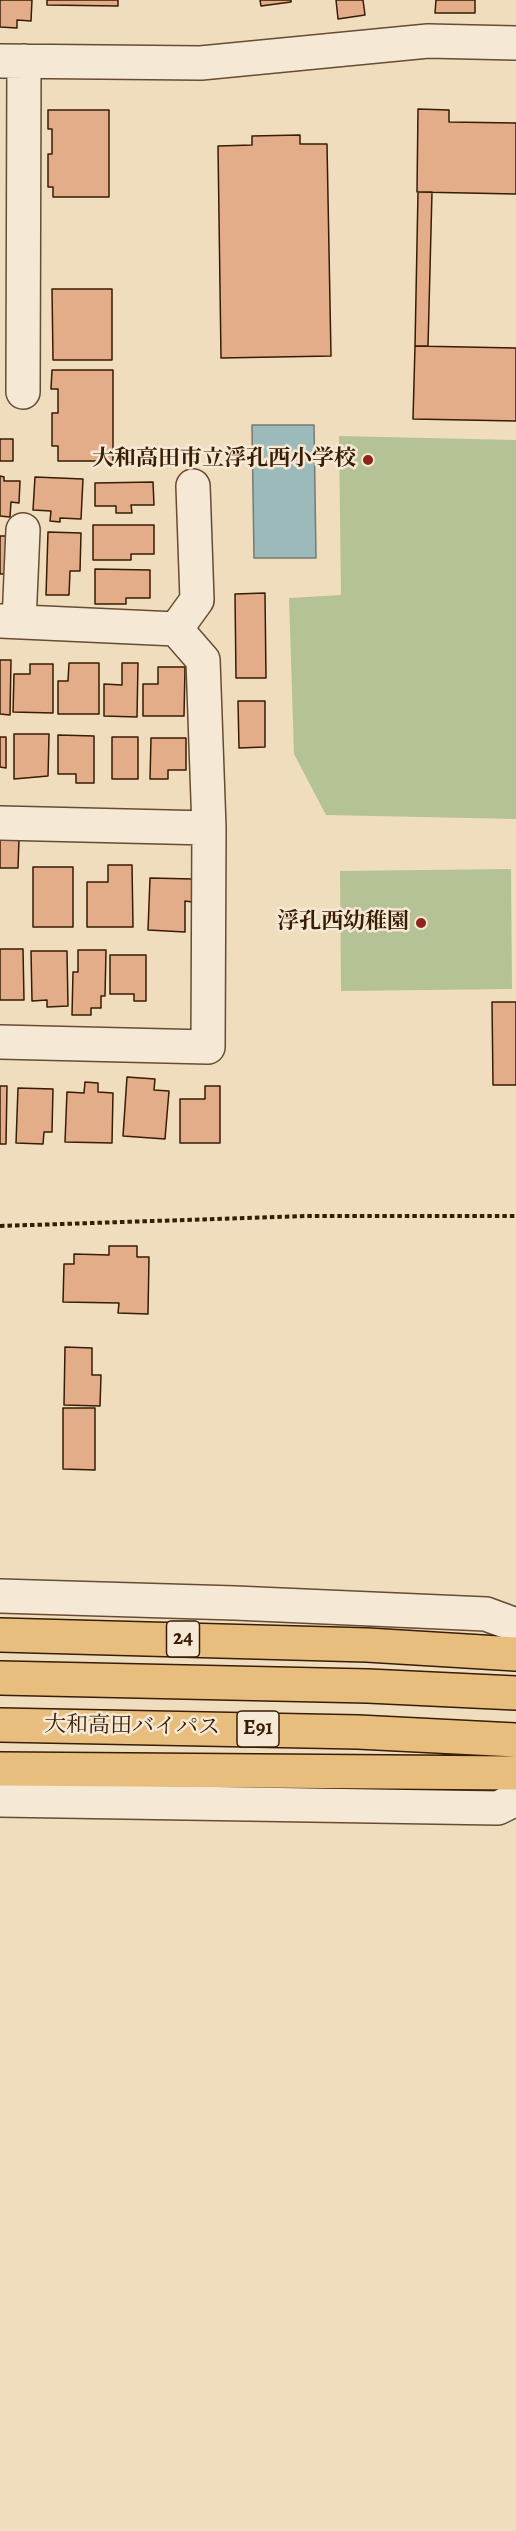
<!DOCTYPE html>
<meta charset="utf-8">
<style>
body{margin:0}
canvas{display:block;background:#efddbe}
</style>
<canvas width="516" height="2531"></canvas>
<script>
const ctx = document.querySelector('canvas').getContext('2d');
ctx.lineJoin = 'round';
function fillPath(path, color) { ctx.fillStyle = color; ctx.fill(path, 'evenodd'); }
function trace(path, color, width, dash) { ctx.strokeStyle = color; ctx.lineWidth = width; ctx.lineCap = dash ? 'butt' : 'round'; ctx.setLineDash(dash || []); ctx.stroke(path); }
function write(font, color, halo, rows, align = 'center') {
  ctx.font = font + ' Alegreya,"Noto Serif JP",serif'; ctx.lineWidth = 5; ctx.setLineDash([]); ctx.textBaseline = 'middle'; ctx.strokeStyle = halo; ctx.fillStyle = color; for (const [text, x, y, turn = 0] of rows) {
    ctx.save(); ctx.translate(x, y); ctx.rotate((+turn || 0) * Math.PI / 180); ctx.textAlign = isNaN(turn) ? turn : align; if (halo) ctx.strokeText(text, 0, 0); ctx.fillText(text, 0, 0); ctx.restore();
  }
}
fillPath(new Path2D(`
 M 339,436 L 516,440 L 516,819 L 326,815 L 294,754 L 289,598 L 341,595 Z
 M 511,869 L 512,989 L 341,991 L 340,871 Z`), '#b5c295');
const water = new Path2D(`
 M 252,425 L 314,425 L 316,558 L 254,558 Z`);
fillPath(water, '#9dbabb');
trace(water, '#757b71', 1.5);
const building = new Path2D(`
 M 0,0 L 32,0 L 31,21 L 17,20 L 17,28 L 0,27 Z
 M 47,0 L 118,0 L 118,6 L 47,5 Z
 M 260,0 L 291,0 L 291,2 L 261,6 Z
 M 336,0 L 363,0 L 365,15 L 338,19 Z
 M 436,0 L 475,0 L 475,13 L 435,13 Z
 M 418,109 L 449,110 L 449,122 L 516,123 L 516,194 L 417,192 Z
 M 48,110 L 109,110 L 109,197 L 53,197 L 53,187 L 48,187 L 48,154 L 52,154 L 52,129 L 48,129 Z
 M 300,135 L 300,144 L 327,144 L 331,356 L 221,358 L 218,146 L 252,145 L 252,136 Z
 M 418,192 L 432,192 L 428,346 L 415,346 Z
 M 52,289 L 112,289 L 112,360 L 53,360 Z
 M 415,346 L 516,348 L 516,421 L 413,419 Z
 M 52,370 L 113,370 L 113,461 L 58,461 L 58,446 L 52,446 L 52,413 L 58,413 L 58,389 L 51,389 Z
 M 0,439 L 13,439 L 13,461 L 0,461 Z
 M 0,476 L 4,477 L 4,481 L 20,481 L 19,503 L 11,502 L 10,517 L 0,516 Z
 M 35,477 L 83,479 L 81,519 L 60,518 L 60,522 L 50,521 L 51,511 L 33,510 Z
 M 153,482 L 154,505 L 131,505 L 132,513 L 116,513 L 116,506 L 95,506 L 95,483 Z
 M 93,525 L 154,525 L 154,554 L 131,554 L 131,560 L 93,560 Z
 M 48,532 L 81,533 L 80,571 L 70,571 L 69,595 L 46,595 Z
 M 0,536 L 6,536 L 6,574 L 0,574 Z
 M 95,569 L 150,570 L 150,598 L 126,598 L 126,604 L 95,604 Z
 M 265,593 L 266,678 L 236,678 L 235,594 Z
 M 0,660 L 11,660 L 10,715 L 0,714 Z
 M 69,663 L 99,663 L 99,714 L 58,714 L 58,681 L 68,681 Z
 M 122,663 L 138,663 L 137,717 L 104,716 L 104,684 L 122,685 Z
 M 30,664 L 53,664 L 53,713 L 13,712 L 14,674 L 30,674 Z
 M 158,667 L 185,667 L 184,716 L 143,716 L 143,684 L 158,684 Z
 M 238,701 L 265,701 L 265,747 L 239,748 Z
 M 14,734 L 49,734 L 48,776 L 14,779 Z
 M 58,735 L 94,736 L 94,783 L 76,783 L 76,774 L 58,774 Z
 M 0,737 L 6,737 L 6,768 L 0,767 Z
 M 112,737 L 138,737 L 138,779 L 112,779 Z
 M 151,738 L 186,738 L 186,770 L 168,770 L 168,779 L 150,779 Z
 M 0,837 L 19,839 L 18,868 L 0,868 Z
 M 108,865 L 132,865 L 133,927 L 87,927 L 87,882 L 108,882 Z
 M 33,867 L 73,867 L 73,927 L 33,927 Z
 M 150,878 L 193,879 L 192,902 L 185,901 L 185,932 L 148,930 Z
 M 0,949 L 23,949 L 24,1000 L 0,1000 Z
 M 78,950 L 106,950 L 105,996 L 101,996 L 101,1008 L 91,1008 L 91,1015 L 72,1015 L 73,972 L 78,972 Z
 M 31,951 L 67,951 L 68,1006 L 47,1007 L 47,1000 L 32,1001 Z
 M 110,955 L 146,955 L 146,1001 L 134,1001 L 134,994 L 110,994 Z
 M 492,1002 L 516,1002 L 516,1085 L 493,1085 Z
 M 127,1077 L 155,1079 L 154,1090 L 169,1091 L 165,1139 L 123,1136 Z
 M 85,1082 L 98,1083 L 98,1092 L 113,1093 L 112,1143 L 65,1142 L 67,1092 L 84,1093 Z
 M 0,1086 L 7,1086 L 6,1144 L 0,1144 Z
 M 205,1086 L 220,1086 L 220,1143 L 180,1143 L 180,1099 L 205,1099 Z
 M 18,1088 L 53,1089 L 52,1132 L 44,1132 L 43,1144 L 16,1143 Z
 M 109,1246 L 137,1246 L 137,1257 L 149,1257 L 148,1314 L 118,1313 L 119,1303 L 63,1302 L 64,1264 L 74,1264 L 74,1254 L 109,1255 Z
 M 65,1347 L 92,1348 L 92,1375 L 101,1375 L 100,1406 L 64,1405 Z
 M 63,1408 L 95,1408 L 95,1470 L 63,1469 Z`);
fillPath(building, '#e3ad89');
trace(building, '#381c03', 1.5);
const street = new Path2D(`
 M 0,61 L 201,63 L 428,41 L 516,43
 M 23,392 L 24,61
 M 0,621 L 176,629 L 203,660 L 209,828 L 0,823
 M 19,622 L 23,530
 M 176,629 L 197,600 L 193,486
 M 0,1042 L 208,1047 L 209,828
 M 0,1596 L 235,1603 L 486,1614 L 516,1625
 M 0,1800 L 498,1808 L 516,1799`);
const highway = new Path2D(`
 M 0,1635 L 367,1645 L 516,1654
 M 0,1678 L 368,1686 L 516,1693
 M 0,1725 L 358,1732 L 516,1740
 M 0,1769 L 516,1773`);
trace(street, '#664c32', 36);
trace(highway, '#381c03', 36);
trace(new Path2D(`
 M 0,1226 L 307,1216 L 516,1216`), '#381c03', 4, [4.5, 3]);
trace(street, '#f5e9d5', 33);
trace(highway, '#e8be7f', 33);
for (const [x, y, r, color] of [
 [368,460,6,"#8f2418"],
 [421,923,6,"#8f2418"]
]) { const dot = new Path2D(); dot.arc(x, y, r, 0, 2 * Math.PI); ctx.fillStyle = color; ctx.fill(dot); trace(dot, '#f5e9d5', 2); }
for (const [x, y, w] of [
 [183,1639,33],
 [258,1729,42]
]) { const box = new Path2D(); box.roundRect(x - w / 2, y - 18, w, 36, 4.5); ctx.fillStyle = '#f5e9d5'; ctx.fill(box); trace(box, '#381c03', 1.5); }
write('bold 21px', '#381c03', null, [
 ["24",183,1639],
 ["E91",258,1729]
]);
write('bold 22px', '#381c03', '#f5e9d5', [
 ["大和高田市立浮孔西小学校",356,460],
 ["浮孔西幼稚園",409,923]
], 'right');
write('22px', '#381c03', '#f5e9d5', [
 ["大和高田バイパス",132,1727,1]
]);
</script>
